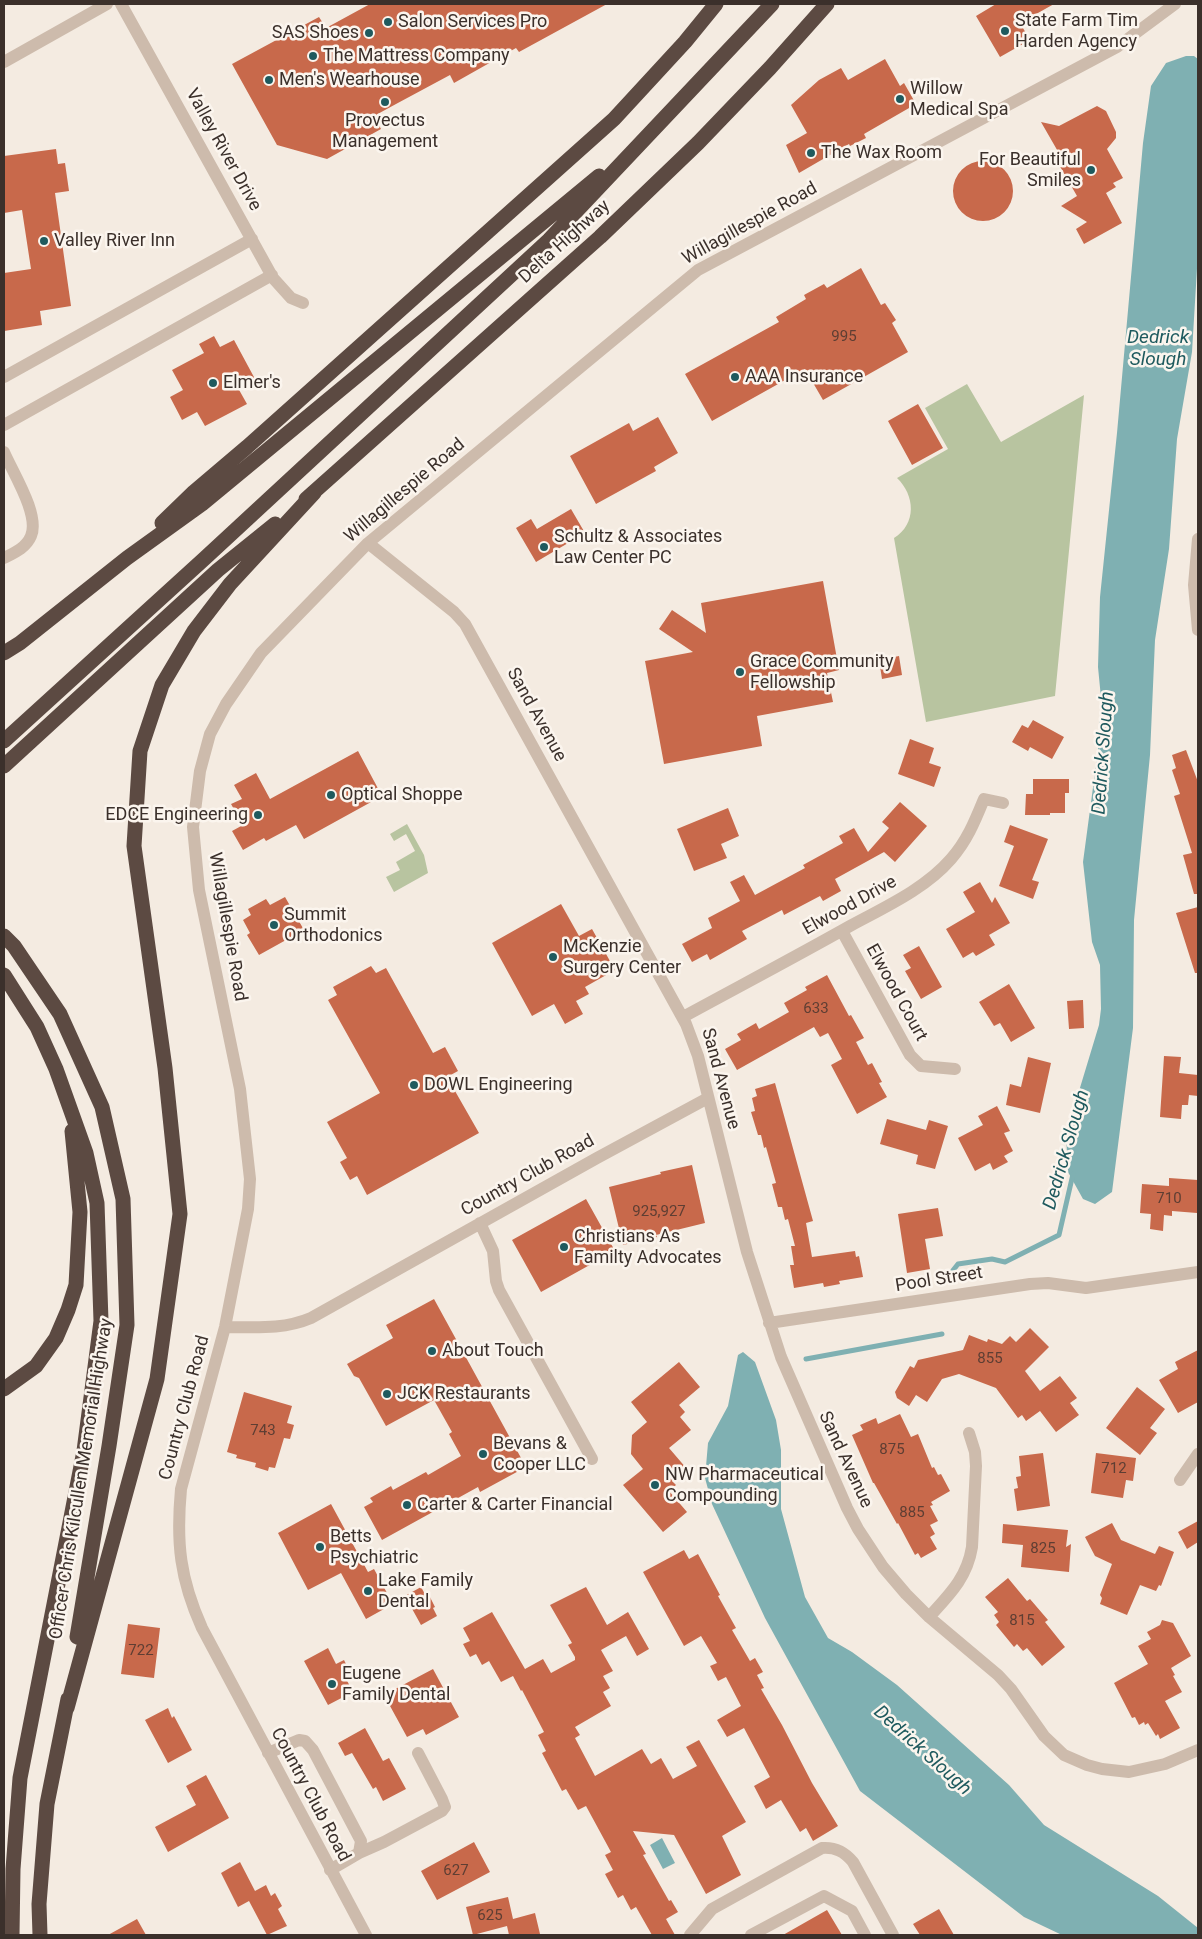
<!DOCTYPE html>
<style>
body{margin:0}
#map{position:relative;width:1202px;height:1939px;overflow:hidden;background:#f4ebe1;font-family:Roboto,sans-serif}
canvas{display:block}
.frame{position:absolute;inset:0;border:5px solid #3b302b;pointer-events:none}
</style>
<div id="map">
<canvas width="1202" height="1939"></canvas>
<div class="frame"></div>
</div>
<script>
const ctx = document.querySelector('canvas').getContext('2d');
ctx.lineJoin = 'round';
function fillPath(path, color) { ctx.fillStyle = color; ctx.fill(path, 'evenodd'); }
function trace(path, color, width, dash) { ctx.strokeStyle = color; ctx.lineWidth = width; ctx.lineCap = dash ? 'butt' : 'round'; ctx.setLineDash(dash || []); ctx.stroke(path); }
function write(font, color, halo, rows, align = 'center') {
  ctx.font = font + ' Roboto,sans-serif'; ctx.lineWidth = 5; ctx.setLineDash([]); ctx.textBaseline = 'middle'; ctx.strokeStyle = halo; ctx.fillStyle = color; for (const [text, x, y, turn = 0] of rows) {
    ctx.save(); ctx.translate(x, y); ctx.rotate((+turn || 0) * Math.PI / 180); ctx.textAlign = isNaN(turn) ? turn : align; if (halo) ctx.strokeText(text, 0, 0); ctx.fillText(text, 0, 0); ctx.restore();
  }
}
fillPath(new Path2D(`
 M 967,384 L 1001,442 L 1084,395 L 1055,696 L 926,722 L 894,538 C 917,524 915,495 897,478 L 948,449 L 925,408 Z
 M 407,824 L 424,855 L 428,873 L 394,892 L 386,877 L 400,870 L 396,862 L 415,851 L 406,834 L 394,841 L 390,834 Z`), '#b8c4a0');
fillPath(new Path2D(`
 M 1186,56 L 1194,56 L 1198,59 L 1198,252 L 1192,352 L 1177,439 L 1169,549 L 1155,640 L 1150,755 L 1134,920 L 1133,1028 L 1112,1192 L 1095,1204 L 1083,1199 L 1068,1172 L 1066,1134 L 1099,1025 L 1101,1009 L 1100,965 L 1092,942 L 1083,862 L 1098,750 L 1101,698 L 1098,667 L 1100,597 L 1117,433 L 1143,143 L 1151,86 L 1166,63 Z
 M 743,1352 L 755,1362 L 776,1420 L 781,1450 L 781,1509 L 805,1597 L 828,1638 L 852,1652 L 897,1685 L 1009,1785 L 1044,1825 L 1158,1896 L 1198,1928 L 1198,1935 L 1062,1935 L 1024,1917 L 860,1791 L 765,1618 L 712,1504 L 705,1478 L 708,1443 L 728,1406 L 738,1355 Z
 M 662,1838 L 675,1863 L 663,1869 L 650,1845 Z`), '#7fb0b2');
trace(new Path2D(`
 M 947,1278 L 958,1264 L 992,1259 L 1005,1262 L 1059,1235 L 1073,1174
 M 806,1359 L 942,1334`), '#7fb0b2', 5);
fillPath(new Path2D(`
 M 370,4 L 607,4 L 519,52 L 516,48 L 454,83 L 450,75 L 396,104 L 374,116 L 381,129 L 327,159 L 277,145 L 232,64 L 319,17 L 326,28 Z
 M 996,4 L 1054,4 L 1020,23 L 1030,40 L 1000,57 L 976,16 Z
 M 885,59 L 900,86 L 904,83 L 916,104 L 864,134 L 866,138 L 850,146 L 849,144 L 799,173 L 786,145 L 807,133 L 791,105 L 819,80 L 841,68 L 848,80 Z
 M 1097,106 L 1106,111 L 1116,132 L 1116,138 L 1107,149 L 1123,178 L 1113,183 L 1116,187 L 1106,193 L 1122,223 L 1084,244 L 1076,229 L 1087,222 L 1061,206 L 1077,196 L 1058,163 L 1060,155 L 1041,122 L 1059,126 Z
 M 56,149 L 58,164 L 65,163 L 69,191 L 55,193 L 71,306 L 40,311 L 42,325 L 4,331 L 4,273 L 31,269 L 22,210 L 4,213 L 4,156 Z
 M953 191a30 30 0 1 1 60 0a30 30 0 1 1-60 0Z
 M 861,268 L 881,305 L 885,303 L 896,320 L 892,323 L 908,352 L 823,400 L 805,369 L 712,421 L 685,374 L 779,322 L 776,317 L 806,299 L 804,295 L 824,284 L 827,288 Z
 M 214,336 L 220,347 L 234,340 L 255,379 L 238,388 L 247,404 L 205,426 L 197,412 L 182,420 L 170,397 L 183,390 L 172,370 L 204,353 L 199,344 Z
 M 918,404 L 943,448 L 912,465 L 888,421 Z
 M 658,417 L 678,453 L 654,467 L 656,471 L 596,504 L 570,456 L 629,423 L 633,431 Z
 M 571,509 L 585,533 L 536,562 L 516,528 L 531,519 L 537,529 Z
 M 823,581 L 839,670 L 827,673 L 833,702 L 757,716 L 762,746 L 664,764 L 645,661 L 693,652 L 659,629 L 672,610 L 706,633 L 701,603 Z
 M 899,656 L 902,675 L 882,679 L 879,660 Z
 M 1033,720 L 1064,737 L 1052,759 L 1030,747 L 1028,751 L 1012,742 L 1022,725 L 1028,728 Z
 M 910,739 L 934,748 L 929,763 L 941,767 L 934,787 L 898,774 Z
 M 1186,750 L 1198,782 L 1198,894 L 1194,894 L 1183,855 L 1192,853 L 1174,796 L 1180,794 L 1172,770 L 1176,768 L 1172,755 Z
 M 358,751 L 382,796 L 304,839 L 296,825 L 266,841 L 264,838 L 243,850 L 232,831 L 243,825 L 231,804 L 242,799 L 234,785 L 256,773 L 270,799 Z
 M 1033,779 L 1069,779 L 1069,793 L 1065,793 L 1065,813 L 1050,813 L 1050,815 L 1025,815 L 1026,794 L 1033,794 Z
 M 900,802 L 927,826 L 895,862 L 884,852 L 835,879 L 841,891 L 823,901 L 820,896 L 784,915 L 782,910 L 742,931 L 747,939 L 710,960 L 707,954 L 692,962 L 682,944 L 712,928 L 708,918 L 740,901 L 730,882 L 744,875 L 755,895 L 805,868 L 803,865 L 843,843 L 839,836 L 854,828 L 868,852 L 889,828 L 882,822 Z
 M 728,808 L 739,836 L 721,844 L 727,858 L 694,871 L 677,829 Z
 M 1010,825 L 1048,839 L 1032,880 L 1039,882 L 1033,899 L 999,886 L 1014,846 L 1004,842 Z
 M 980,882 L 992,903 L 995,897 L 1010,923 L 989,935 L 995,945 L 976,956 L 973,952 L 963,958 L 946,929 L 975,912 L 963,892 Z
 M 285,897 L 304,930 L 259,955 L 247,935 L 250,933 L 243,920 L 251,915 L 248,909 L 266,899 L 270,905 Z
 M 561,904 L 579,936 L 592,929 L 615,970 L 585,987 L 589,994 L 576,1001 L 583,1014 L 565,1024 L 554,1004 L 532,1016 L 492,943 Z
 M 1198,907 L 1198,973 L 1195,973 L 1176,913 Z
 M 919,946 L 942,987 L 921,999 L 905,971 L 911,968 L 903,955 Z
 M 371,966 L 376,973 L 386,968 L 433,1053 L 445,1047 L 458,1071 L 447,1077 L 479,1133 L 367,1195 L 357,1176 L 350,1180 L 340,1162 L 347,1158 L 327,1122 L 380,1093 L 328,1000 L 337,995 L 333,987 Z
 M 827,975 L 849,1016 L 851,1015 L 864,1038 L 856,1042 L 868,1065 L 872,1063 L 882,1082 L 879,1083 L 887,1097 L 857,1114 L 831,1065 L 842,1059 L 828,1033 L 820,1037 L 814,1027 L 737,1070 L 725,1049 L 741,1040 L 737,1034 L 756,1023 L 759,1029 L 789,1012 L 784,1003 L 807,990 L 805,987 Z
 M 1009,984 L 1035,1028 L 1011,1042 L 1000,1023 L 994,1026 L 979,1002 Z
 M 1083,1000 L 1084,1028 L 1069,1029 L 1067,1001 Z
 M 1164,1056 L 1181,1057 L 1179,1073 L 1198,1075 L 1198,1096 L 1189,1095 L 1188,1105 L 1182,1105 L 1181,1119 L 1160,1117 Z
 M 1028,1057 L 1051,1063 L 1040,1113 L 1006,1105 L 1010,1084 L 1021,1087 Z
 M 775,1083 L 813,1221 L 806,1223 L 812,1257 L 855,1251 L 856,1257 L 859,1256 L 863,1277 L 839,1281 L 840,1284 L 824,1287 L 823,1283 L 794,1288 L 790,1265 L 794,1265 L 791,1246 L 795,1246 L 788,1219 L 785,1220 L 782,1207 L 778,1207 L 772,1184 L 776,1183 L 766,1147 L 764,1148 L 761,1135 L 758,1135 L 751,1112 L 755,1111 L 752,1098 L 757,1096 L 755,1089 Z
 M 997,1106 L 1010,1131 L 1004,1133 L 1013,1151 L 1004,1156 L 1008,1162 L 993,1170 L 990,1163 L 975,1171 L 958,1138 L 983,1125 L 978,1116 Z
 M 887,1119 L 926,1130 L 929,1120 L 948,1126 L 935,1169 L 916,1164 L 918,1155 L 880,1144 Z
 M 692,1165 L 705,1223 L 656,1235 L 657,1237 L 623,1245 L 609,1187 L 661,1174 L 660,1172 Z
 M 1169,1178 L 1198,1180 L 1197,1213 L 1172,1211 L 1172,1216 L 1164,1215 L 1163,1231 L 1150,1229 L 1151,1214 L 1140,1213 L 1142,1184 L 1169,1186 Z
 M 586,1199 L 615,1251 L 541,1292 L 512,1240 Z
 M 938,1208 L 943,1236 L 925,1239 L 930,1269 L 907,1273 L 898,1214 Z
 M 434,1299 L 526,1467 L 480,1492 L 478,1487 L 382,1540 L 364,1507 L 373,1502 L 370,1498 L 391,1486 L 393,1490 L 426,1472 L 428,1475 L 461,1456 L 449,1434 L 452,1432 L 434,1400 L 386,1426 L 359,1378 L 354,1376 L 347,1364 L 393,1338 L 386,1325 Z
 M 1030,1328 L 1049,1347 L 1025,1371 L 1040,1391 L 1060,1376 L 1077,1398 L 1070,1403 L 1079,1415 L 1056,1432 L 1040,1411 L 1026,1421 L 1022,1415 L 1018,1418 L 996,1388 L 959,1374 L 942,1379 L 927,1402 L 916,1395 L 909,1406 L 897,1398 L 895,1392 L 910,1366 L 914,1368 L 918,1360 L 963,1350 L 969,1335 L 987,1342 L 988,1339 L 1002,1344 L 1010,1336 L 1016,1342 Z
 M 1198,1350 L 1198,1402 L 1178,1413 L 1159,1380 L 1178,1369 L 1175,1362 Z
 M 679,1362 L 700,1387 L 679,1405 L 685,1412 L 680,1417 L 691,1430 L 669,1448 L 687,1469 L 672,1481 L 676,1485 L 669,1491 L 687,1512 L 663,1532 L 623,1485 L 643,1469 L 631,1454 L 632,1435 L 647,1422 L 631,1402 Z
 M 1137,1387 L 1165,1409 L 1150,1428 L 1157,1433 L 1140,1455 L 1106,1428 Z
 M 244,1392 L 292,1406 L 287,1423 L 294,1425 L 290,1439 L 284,1438 L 275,1468 L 269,1467 L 268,1471 L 255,1467 L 256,1463 L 236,1458 L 237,1455 L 227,1452 Z
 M 900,1414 L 911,1437 L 918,1434 L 932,1468 L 934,1467 L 938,1475 L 941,1474 L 950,1491 L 931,1502 L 933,1505 L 930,1506 L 938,1521 L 930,1525 L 935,1534 L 930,1537 L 937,1549 L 921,1558 L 918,1553 L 915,1555 L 898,1523 L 897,1524 L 874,1483 L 873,1483 L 852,1435 L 863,1430 L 860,1425 L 876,1418 L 878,1424 Z
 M 1043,1453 L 1050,1506 L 1017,1511 L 1014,1489 L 1018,1488 L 1016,1477 L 1021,1476 L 1019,1456 Z
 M 1096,1453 L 1136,1458 L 1133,1481 L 1126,1480 L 1123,1498 L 1091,1493 Z
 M 331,1504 L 368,1572 L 374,1569 L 393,1604 L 366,1619 L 341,1573 L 308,1590 L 278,1533 Z
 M 1198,1521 L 1198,1542 L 1187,1549 L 1178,1532 Z
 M 1112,1523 L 1121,1540 L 1155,1554 L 1159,1546 L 1174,1552 L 1161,1586 L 1159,1585 L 1156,1591 L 1140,1585 L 1127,1615 L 1100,1604 L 1102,1598 L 1100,1595 L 1112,1564 L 1095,1556 L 1085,1537 Z
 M 1003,1524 L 1068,1530 L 1066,1547 L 1071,1544 L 1069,1572 L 1021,1567 L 1023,1545 L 1002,1543 Z
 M 684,1550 L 689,1559 L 698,1554 L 720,1595 L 718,1596 L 736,1628 L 732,1630 L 750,1661 L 755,1658 L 763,1672 L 757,1675 L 764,1688 L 761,1689 L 782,1725 L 812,1783 L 838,1826 L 813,1841 L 806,1828 L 800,1832 L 781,1800 L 766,1809 L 754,1786 L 770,1777 L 744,1728 L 727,1737 L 717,1720 L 741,1706 L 726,1677 L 718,1681 L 710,1666 L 717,1663 L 701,1636 L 684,1646 L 643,1572 Z
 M 1008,1578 L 1027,1601 L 1030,1599 L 1048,1620 L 1045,1622 L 1065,1647 L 1042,1666 L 1027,1648 L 1023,1651 L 1017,1644 L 1014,1647 L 996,1625 L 999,1622 L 994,1615 L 998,1612 L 985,1597 Z
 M 421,1587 L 426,1596 L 429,1595 L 435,1607 L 433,1608 L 437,1616 L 421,1625 L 405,1596 Z
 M 586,1587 L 607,1625 L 628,1612 L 649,1649 L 637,1656 L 626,1636 L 601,1650 L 613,1671 L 603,1676 L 610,1688 L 603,1692 L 611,1706 L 575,1727 L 580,1735 L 575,1738 L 595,1776 L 642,1749 L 651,1764 L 661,1758 L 673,1779 L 697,1766 L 686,1747 L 699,1740 L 746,1822 L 722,1836 L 741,1875 L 706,1894 L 674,1835 L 633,1831 L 646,1854 L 643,1855 L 669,1901 L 671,1900 L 678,1912 L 666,1919 L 675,1935 L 652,1935 L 636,1907 L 631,1910 L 623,1895 L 618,1898 L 605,1874 L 613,1870 L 605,1855 L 611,1852 L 586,1806 L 578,1810 L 566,1789 L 562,1791 L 542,1753 L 546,1751 L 538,1735 L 544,1732 L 522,1690 L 521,1691 L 513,1676 L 501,1682 L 489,1661 L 482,1665 L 476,1654 L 470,1657 L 463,1644 L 470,1641 L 463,1628 L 492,1612 L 525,1669 L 543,1659 L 551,1673 L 575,1660 L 575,1657 L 568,1645 L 572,1643 L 550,1605 Z
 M 1162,1620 L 1173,1623 L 1191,1656 L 1171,1668 L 1175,1675 L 1173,1676 L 1182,1692 L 1165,1701 L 1180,1728 L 1160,1739 L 1158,1734 L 1156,1736 L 1148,1723 L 1145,1725 L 1144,1722 L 1139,1725 L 1135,1717 L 1132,1718 L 1114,1683 L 1148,1664 L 1138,1646 L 1151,1639 L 1147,1632 L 1160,1625 Z
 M 128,1624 L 160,1628 L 154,1678 L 121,1674 Z
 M 328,1648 L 336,1664 L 344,1660 L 350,1672 L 344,1675 L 353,1692 L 328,1705 L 304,1661 Z
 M 433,1669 L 459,1717 L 426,1735 L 423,1729 L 407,1737 L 384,1695 Z
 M 168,1708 L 172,1718 L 174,1716 L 192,1750 L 168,1763 L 145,1720 Z
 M 365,1728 L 383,1761 L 389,1758 L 406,1789 L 383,1801 L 376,1787 L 373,1789 L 352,1753 L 345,1756 L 338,1743 Z
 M 206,1775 L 229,1818 L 168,1852 L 155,1827 L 196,1805 L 186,1786 Z
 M 474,1842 L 490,1872 L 437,1900 L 421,1871 Z
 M 240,1862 L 255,1891 L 266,1885 L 271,1896 L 275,1893 L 282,1906 L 278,1909 L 287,1926 L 267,1935 L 249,1901 L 238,1907 L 221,1873 Z
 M 508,1897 L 513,1919 L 535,1913 L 540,1934 L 533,1935 L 509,1935 L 507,1926 L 473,1935 L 466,1907 Z
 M 939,1909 L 954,1935 L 920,1935 L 913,1924 Z
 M 827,1910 L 842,1935 L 783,1935 Z
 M 137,1919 L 146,1935 L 108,1935 Z`), '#c8694b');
trace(new Path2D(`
 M 121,4 L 273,278 L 291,298 L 303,303
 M 4,62 L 107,4
 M 4,377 L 252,239
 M 4,425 L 272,275
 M 4,452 C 13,473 40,515 31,536 C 26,548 14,553 4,558
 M 1198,539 L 1194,585 L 1198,630
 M 368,543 L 454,612 L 465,624 L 686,1024 L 698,1056 L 747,1252 L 781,1357 L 847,1508 L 858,1529 L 883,1567 L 906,1594 L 929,1617 L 998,1675 L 1011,1689 L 1044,1736 L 1064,1755 L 1087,1765 L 1102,1769 L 1129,1772 L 1165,1764 L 1198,1750
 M 842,931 L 910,1055 L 921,1066 L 955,1069
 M 683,1017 C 738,987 795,957 850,926 C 885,907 925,889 951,859 C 967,841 975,821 984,799 L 1003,803
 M 480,1223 L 493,1251 L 496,1281 L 499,1290 L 592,1459
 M 769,1323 L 1030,1284 L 1048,1283 L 1086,1288 L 1198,1272
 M 225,1327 C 254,1327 283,1330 311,1318 L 597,1158 L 708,1098
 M 1180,1480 L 1198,1454
 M 929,1617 C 949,1595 967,1578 972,1547 L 976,1466 L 975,1452 L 969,1433
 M 268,1753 L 299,1740 L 305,1741 L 313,1750 L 361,1841 L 359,1853 L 330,1870
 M 359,1853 L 384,1842 L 442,1811 L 445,1807 L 442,1799 L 418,1753
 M 366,1935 L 202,1628 C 180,1579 176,1543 181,1489 L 225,1327 L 248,1209 L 250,1179 L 240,1089 L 199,890 L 193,827 L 200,771 L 210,734 L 226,704 L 261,653 L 368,543 L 698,270 L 1117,47 L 1175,4
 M 690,1935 L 712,1909 L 822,1848 C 835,1847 844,1851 853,1862 L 893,1935
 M 751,1935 L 824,1896 L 852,1911 L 865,1935`), '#cdbbac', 12);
trace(new Path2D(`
 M 306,499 L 600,237 L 698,143 L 770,68 L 827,4
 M 162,523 L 194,492 L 247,447 L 614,119 L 685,42 L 716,4
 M 4,653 L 20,643 L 127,558 L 202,504 L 599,176
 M 4,741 L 204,559 L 549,240 L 772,4
 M 4,766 L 218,570 L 275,524
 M 4,936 L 14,946 L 60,1014 L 102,1107 L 123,1199 L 127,1325 L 109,1446 L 77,1637
 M 4,975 L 37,1027 L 56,1069 L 86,1153 L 97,1203 L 101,1321 L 84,1451 L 20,1778 L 13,1869 L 12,1935
 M 4,1389 L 36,1366 L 56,1338 L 68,1310 L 76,1285 L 80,1212 L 72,1131
 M 67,1708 L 157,1379 L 180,1214 L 165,1068 L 134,846 L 140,751 L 162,685 L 194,631 L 230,584 L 314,493
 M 40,1935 L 39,1904 L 47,1804 L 68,1699`), '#5c4a42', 15);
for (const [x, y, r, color] of [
 [388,22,5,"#1f5a5e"],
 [1005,31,5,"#1f5a5e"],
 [369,33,5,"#1f5a5e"],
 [313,56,5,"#1f5a5e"],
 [269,80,5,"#1f5a5e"],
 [900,99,5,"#1f5a5e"],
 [385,102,5,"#1f5a5e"],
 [811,153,5,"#1f5a5e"],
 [1091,170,5,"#1f5a5e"],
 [44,241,5,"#1f5a5e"],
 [735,377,5,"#1f5a5e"],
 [213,383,5,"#1f5a5e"],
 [544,547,5,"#1f5a5e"],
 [740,672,5,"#1f5a5e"],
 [331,795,5,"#1f5a5e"],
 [258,815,5,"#1f5a5e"],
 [274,925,5,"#1f5a5e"],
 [553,957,5,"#1f5a5e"],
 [414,1085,5,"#1f5a5e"],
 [564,1247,5,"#1f5a5e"],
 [432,1351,5,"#1f5a5e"],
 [387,1394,5,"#1f5a5e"],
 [483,1454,5,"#1f5a5e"],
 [655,1485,5,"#1f5a5e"],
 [407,1505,5,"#1f5a5e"],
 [320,1547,5,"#1f5a5e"],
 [368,1591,5,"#1f5a5e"],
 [332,1684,5,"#1f5a5e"]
]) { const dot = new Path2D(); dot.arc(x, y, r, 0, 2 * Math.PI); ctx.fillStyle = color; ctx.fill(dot); trace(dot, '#fbf5ee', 2); }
write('15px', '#5e3e33', null, [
 ["995",844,337],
 ["633",816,1009],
 ["710",1169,1199],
 ["925,927",659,1212],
 ["855",990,1359],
 ["743",263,1431],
 ["875",892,1450],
 ["712",1114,1469],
 ["885",912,1513],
 ["825",1043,1549],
 ["815",1022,1621],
 ["722",141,1651],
 ["627",456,1871],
 ["625",490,1916]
]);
write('18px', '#3b302b', '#fbf5ee', [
 ["State Farm Tim",1015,21],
 ["Harden Agency",1015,42],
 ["Salon Services Pro",398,22],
 ["SAS Shoes",359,33,"right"],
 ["The Mattress Company",323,56],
 ["Men's Wearhouse",279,80],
 ["Willow",910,89],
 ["Medical Spa",910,110],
 ["Provectus",385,121,"center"],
 ["Management",385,142,"center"],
 ["The Wax Room",821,153],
 ["For Beautiful",1081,160,"right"],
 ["Smiles",1081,181,"right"],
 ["Valley River Inn",54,241],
 ["AAA Insurance",745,377],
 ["Elmer's",223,383],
 ["Schultz & Associates",554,537],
 ["Law Center PC",554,558],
 ["Grace Community",750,662],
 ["Fellowship",750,683],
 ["Optical Shoppe",341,795],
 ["EDCE Engineering",248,815,"right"],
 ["Summit",284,915],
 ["Orthodonics",284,936],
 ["McKenzie",563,947],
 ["Surgery Center",563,968],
 ["DOWL Engineering",424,1085],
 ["Christians As",574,1237],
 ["Familty Advocates",574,1258],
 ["About Touch",442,1351],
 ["JCK Restaurants",397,1394],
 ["Bevans &",493,1444],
 ["Cooper LLC",493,1465],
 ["NW Pharmaceutical",665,1475],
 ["Compounding",665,1496],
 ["Carter & Carter Financial",417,1505],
 ["Betts",330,1537],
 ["Psychiatric",330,1558],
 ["Lake Family",378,1581],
 ["Dental",378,1602],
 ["Eugene",342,1674],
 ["Family Dental",342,1695]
], 'left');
write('18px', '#3b302b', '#fbf5ee', [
 ["Valley River Drive",223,150,61],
 ["Willagillespie Road",750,224,-29],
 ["Delta Highway",565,242,-42],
 ["Willagillespie Road",405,491,-40],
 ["Sand Avenue",536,715,61],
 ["Elwood Drive",850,906,-29],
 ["Willagillespie Road",227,927,80],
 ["Elwood Court",896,993,61],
 ["Sand Avenue",720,1079,75],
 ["Country Club Road",528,1176,-29],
 ["Pool Street",939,1280,-9],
 ["Country Club Road",185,1408,-75],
 ["Sand Avenue",845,1460,65],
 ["Officer Chris Kilcullen Memorial Highway",82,1479,-81],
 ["Country Club Road",310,1795,62]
]);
write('italic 19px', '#1f5a5e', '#fbf5ee', [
 ["Dedrick",1158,338],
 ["Slough",1158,360],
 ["Dedrick Slough",1104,753,-86],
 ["Dedrick Slough",1067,1150,-74],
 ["Dedrick Slough",922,1751,42]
]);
</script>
